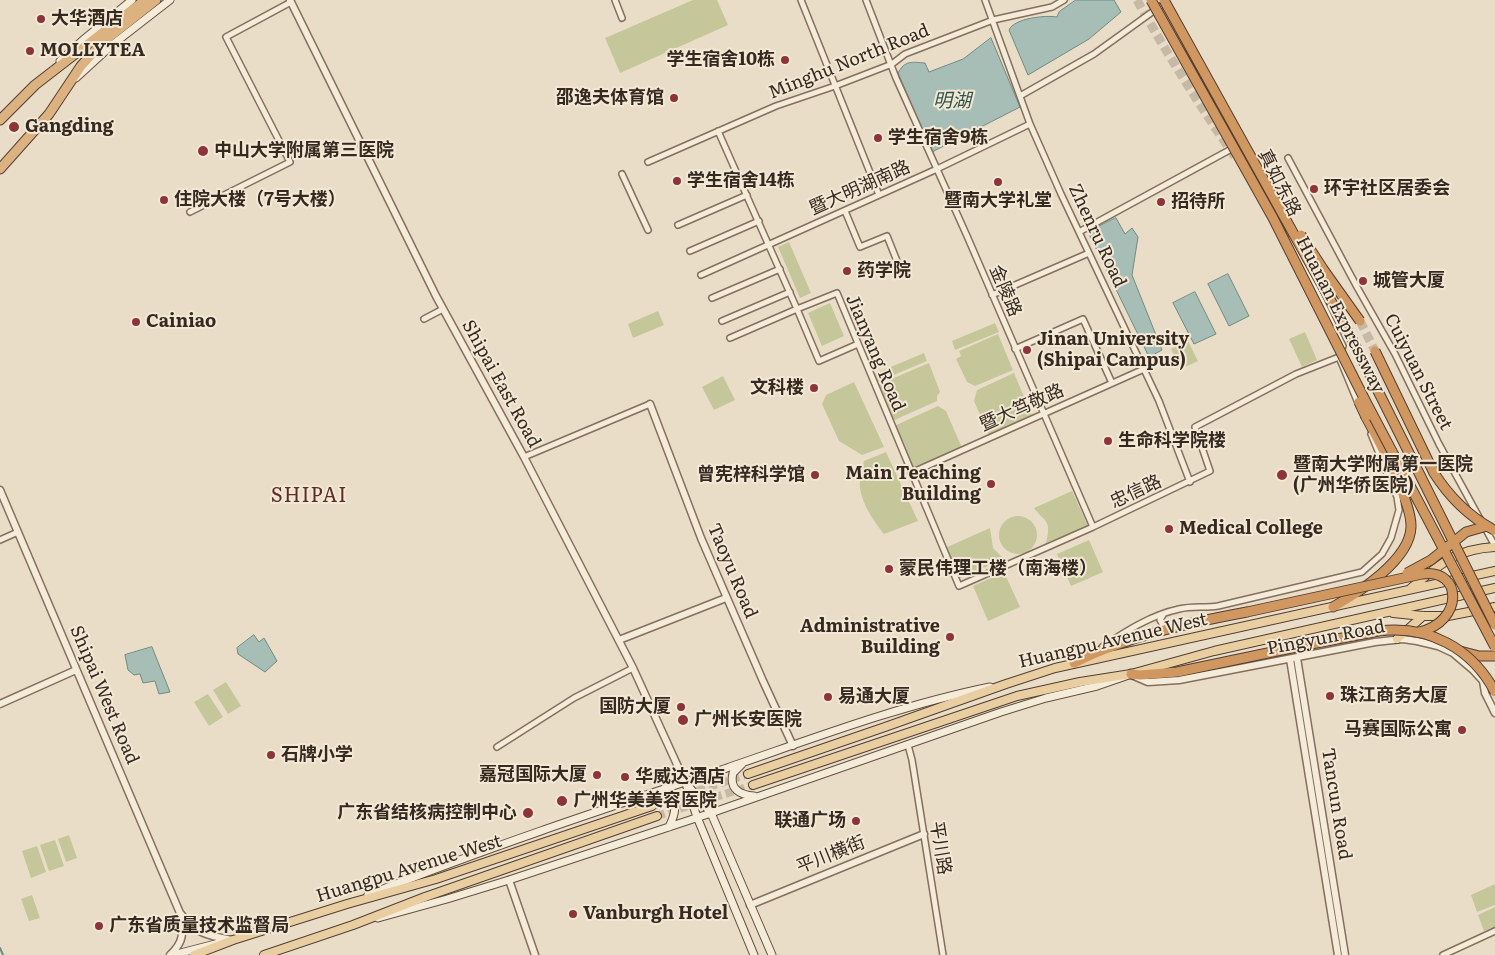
<!DOCTYPE html>
<meta charset="utf-8">
<style>
body{margin:0}
canvas{display:block;background:#eaddc7}
</style>
<canvas width="1495" height="955"></canvas>
<script>
const ctx = document.querySelector('canvas').getContext('2d');
ctx.lineJoin = 'round';
function fillPath(path, color) { ctx.fillStyle = color; ctx.fill(path, 'evenodd'); }
function trace(path, color, width, dash) { ctx.strokeStyle = color; ctx.lineWidth = width; ctx.lineCap = dash ? 'butt' : 'round'; ctx.setLineDash(dash || []); ctx.stroke(path); }
function write(font, color, halo, rows, align = 'center') {
  ctx.font = font + ' Literata,"Noto Sans SC",serif'; ctx.lineWidth = 4; ctx.setLineDash([]); ctx.textBaseline = 'middle'; ctx.strokeStyle = halo; ctx.fillStyle = color; for (const [text, x, y, turn = 0] of rows) {
    ctx.save(); ctx.translate(x, y); ctx.rotate((+turn || 0) * Math.PI / 180); ctx.textAlign = isNaN(turn) ? turn : align; if (halo) ctx.strokeText(text, 0, 0); ctx.fillText(text, 0, 0); ctx.restore();
  }
}
fillPath(new Path2D(`
 M 693,0 L 717,0 L 728,25 L 620,73 L 605,38 Z
 M 789,242 L 811,293 L 800,298 L 778,247 Z
 M 830,303 L 844,336 L 822,346 L 808,313 Z
 M 658,311 L 664,325 L 633,338 L 628,324 Z
 M 995,323 L 999,332 L 955,350 L 952,341 Z
 M 1305,332 L 1317,360 L 1302,367 L 1289,339 Z
 M 998,334 L 1013,370 L 975,386 L 967,382 L 956,359 L 961,356 L 959,351 Z
 M 1188,341 L 1198,361 L 1181,369 L 1171,349 Z
 M 924,353 L 927,361 L 877,382 L 874,374 Z
 M 929,363 L 940,392 L 937,396 L 937,401 L 890,422 L 875,386 Z
 M 1014,373 L 1033,418 L 990,438 L 974,401 L 977,390 Z
 M 723,376 L 735,400 L 714,410 L 702,387 Z
 M 854,382 L 884,447 L 862,455 L 839,441 L 822,404 L 826,395 Z
 M 938,406 L 946,411 L 963,450 L 911,473 L 892,427 Z
 M 886,452 L 918,521 L 884,534 C 873,520 858,499 860,480 C 860,474 863,467 864,461 Z
 M 1072,491 L 1088,526 L 1046,543 C 1052,519 1045,523 1034,508 Z
 M999 535a19 19 0 1 1 38 0a19 19 0 1 1-38 0Z
 M 990,528 L 993,548 L 1004,559 L 958,579 L 945,548 Z
 M 1089,540 L 1103,572 L 1071,586 L 1057,554 Z
 M 1004,572 L 1020,607 L 988,621 L 973,586 Z
 M 226,682 L 241,706 L 228,714 L 213,690 Z
 M 208,694 L 223,717 L 209,726 L 194,702 Z
 M 69,835 L 77,858 L 66,862 L 58,839 Z
 M 55,840 L 64,866 L 49,871 L 40,845 Z
 M 37,846 L 46,872 L 31,878 L 22,851 Z
 M 1495,884 L 1495,905 L 1477,912 L 1471,895 Z
 M 32,895 L 40,918 L 29,921 L 21,899 Z
 M 1495,907 L 1495,927 L 1484,931 L 1478,915 Z`), '#c5c79b');
const water = new Path2D(`
 M 1076,0 L 1114,0 L 1121,12 L 1089,39 L 1028,75 L 1009,30 C 1014,18 1046,15 1057,17 L 1059,12 Z
 M 991,38 L 1020,107 L 932,152 L 898,73 C 905,60 912,62 925,63 L 929,72 L 963,59 Z
 M 1116,218 L 1125,234 L 1132,228 L 1138,237 L 1132,275 L 1162,350 L 1149,357 L 1088,232 Z
 M 1228,274 L 1249,316 L 1229,326 L 1208,284 Z
 M 1195,292 L 1216,334 L 1194,344 L 1173,303 Z
 M 254,635 L 259,642 L 264,638 L 277,661 L 265,672 L 238,654 L 237,648 Z
 M 152,647 L 170,692 L 159,694 L 155,681 L 143,683 L 140,674 L 134,675 L 128,670 L 125,655 Z`);
fillPath(water, '#a7beb6');
trace(water, '#6f8b82', 1);
trace(new Path2D(`
 M 0,948 L 3,955`), '#6f8b82', 2);
trace(new Path2D(`
 M 652,806 L 748,774
 M 657,816 L 753,785`), '#c6b9a6', 8, [8, 4]);
trace(new Path2D(`
 M 1137,0 C 1167,54 1200,106 1235,157
 M 1360,321 L 1375,351`), '#c6b9a6', 9, [9, 4.5]);
const minor = new Path2D(`
 M 615,0 L 622,18
 M 801,0 L 879,195
 M 985,0 L 1030,124 L 1061,194 L 1159,401 L 1190,482
 M 1020,96 L 1094,54 L 1166,2
 M 718,131 L 797,309 L 837,293 L 959,586 L 1093,527 L 967,236 L 896,78 L 866,0
 M 1288,158 L 1357,287 L 1395,354 L 1439,444 L 1480,519
 M 648,162 L 776,106 L 835,86 L 892,64 L 905,54 L 993,20 L 1052,7 L 1064,0
 M 622,174 L 648,230
 M 845,211 L 860,247 L 887,236 L 899,266
 M 190,212 L 290,162 L 226,37 L 291,2
 M 678,225 L 747,195
 M 1079,232 L 1235,147
 M 1291,238 L 1343,346 L 1339,357 L 1358,403
 M 690,251 L 759,221
 M 701,275 L 937,169 L 1030,124
 M 992,295 L 1089,253
 M 712,298 L 780,269
 M 424,319 L 443,309
 M 722,321 L 790,292
 M 730,338 L 797,309 L 819,361 L 858,344
 M 1015,349 L 1083,319 L 1112,383
 M 524,457 L 650,404
 M 911,473 L 1144,369
 M 1484,526 L 1495,546
 M 1093,527 L 1210,471 L 1195,427 L 1296,374 L 1339,357
 M 0,540 L 18,532
 M 1163,615 L 1160,620 L 1164,627 L 1168,629
 M 1102,647 C 1126,631 1151,615 1179,609 C 1192,606 1205,608 1218,606 L 1362,572 L 1382,554 L 1391,538 L 1399,510 L 1397,497 L 1371,434
 M 908,745 L 912,760 L 943,955
 M 497,747 L 574,698 L 633,668
 M 1443,955 L 1495,931`);
const tertiary = new Path2D(`
 M 290,0 L 436,296 L 524,457 L 633,668 L 685,782
 M 650,404 L 701,538 L 763,681 L 793,746
 M 0,490 L 180,913 C 183,932 185,941 170,955
 M 619,640 L 726,598
 M 1297,658 L 1345,955
 M 1290,659 L 1338,955
 M 1134,676 L 1148,682 L 1179,680 L 1375,642 L 1403,639 L 1417,641 L 1438,646 L 1453,653 L 1473,670 L 1483,681 L 1485,693 L 1495,713
 M 0,704 L 76,670
 M 509,880 L 535,955
 M 750,905 L 924,834
 M 181,914 C 196,934 209,936 232,940`);
const secondary = new Path2D(`
 M 60,61 L 83,40 L 132,0
 M 76,78 L 112,45 L 170,0
 M 742,764 L 733,773 C 729,789 740,795 754,796
 M 685,782 L 711,813 L 772,955
 M 687,787 L 697,817 L 754,955
 M 659,791 C 679,798 677,811 669,827
 M 368,895 C 486,848 607,808 727,768 C 814,738 901,705 990,687
 M 378,918 L 447,899 L 509,880 L 711,813 L 1001,712 L 1046,698 L 1097,686 L 1126,676
 M 173,955 L 223,942`);
const primary = new Path2D(`
 M 1410,589 C 1439,565 1455,549 1495,547
 M 1393,613 L 1423,616 L 1448,616 L 1495,607
 M 1397,639 L 1423,616
 M 748,774 L 885,727 L 1006,684 L 1055,668 L 1495,571
 M 753,785 L 1017,696 L 1080,682 L 1131,674 L 1214,651 L 1495,588
 M 194,955 L 233,940 L 347,904 L 436,879 L 652,806
 M 264,955 L 353,925 L 425,897 L 657,816`);
const trunk = new Path2D(`
 M 0,120 L 35,85 L 145,0
 M 0,169 L 49,114 L 81,66 L 103,42 L 156,0`);
const motorway = new Path2D(`
 M 1333,607 C 1358,593 1410,560 1411,527 C 1412,502 1379,441 1366,417
 M 1460,651 L 1479,656 L 1495,656
 M 1074,663 C 1128,636 1188,623 1247,612
 M 1131,674 L 1140,675 L 1177,672 L 1301,646`);
trace(minor, '#846f5e', 8);
trace(tertiary, '#846f5e', 9);
trace(secondary, '#655141', 9);
trace(primary, '#523e32', 10);
trace(trunk, '#523e32', 11);
trace(motorway, '#523e32', 11);
trace(minor, '#f5ebd9', 5);
trace(tertiary, '#f5ebd9', 6);
trace(secondary, '#f5ebd9', 7);
trace(primary, '#e9cea2', 8);
trace(trunk, '#dcb281', 9);
trace(motorway, '#d09760', 9);
const motorwayBridge = new Path2D(`
 M 1151,0 L 1273,218 L 1366,402 L 1495,647
 M 1164,0 L 1352,339 L 1495,625
 M 1301,235 L 1323,269 L 1360,321
 M 1375,351 L 1434,473 C 1450,498 1468,516 1494,530
 M 1359,402 L 1366,417
 M 1407,573 L 1431,560 L 1466,532 L 1487,526
 M 1247,612 L 1422,574 C 1463,568 1464,622 1419,632
 M 1301,646 L 1379,631 C 1428,625 1472,648 1495,692`);
trace(motorwayBridge, '#523e32', 11, []);
trace(motorwayBridge, '#d09760', 9);
for (const [x, y, r, color] of [
 [41,19,5,"#8d343b"],
 [30,51,5,"#8d343b"],
 [785,60,5,"#8d343b"],
 [674,98,5,"#8d343b"],
 [14,127,6,"#8d343b"],
 [878,138,5,"#8d343b"],
 [203,151,6,"#8d343b"],
 [677,181,5,"#8d343b"],
 [998,182,5,"#8d343b"],
 [1314,189,5,"#8d343b"],
 [164,200,5,"#8d343b"],
 [1161,202,5,"#8d343b"],
 [847,271,5,"#8d343b"],
 [1363,281,5,"#8d343b"],
 [136,322,5,"#8d343b"],
 [1027,350,5,"#8d343b"],
 [814,388,5,"#8d343b"],
 [1108,441,5,"#8d343b"],
 [815,475,5,"#8d343b"],
 [1282,475,6,"#8d343b"],
 [991,484,5,"#8d343b"],
 [1169,529,5,"#8d343b"],
 [889,569,5,"#8d343b"],
 [950,637,5,"#8d343b"],
 [1330,696,5,"#8d343b"],
 [828,697,5,"#8d343b"],
 [681,707,5,"#8d343b"],
 [683,720,6,"#8d343b"],
 [1462,730,5,"#8d343b"],
 [271,755,5,"#8d343b"],
 [597,775,5,"#8d343b"],
 [625,777,5,"#8d343b"],
 [562,801,6,"#8d343b"],
 [528,813,6,"#8d343b"],
 [856,821,5,"#8d343b"],
 [573,914,5,"#8d343b"],
 [99,926,5,"#8d343b"]
]) { const dot = new Path2D(); dot.arc(x, y, r, 0, 2 * Math.PI); ctx.fillStyle = color; ctx.fill(dot); trace(dot, '#f2e8d5', 2); }
write('bold 18px', '#352920', '#f2e8d5', [
 ["大华酒店",51,19],
 ["MOLLYTEA",40,51],
 ["学生宿舍10栋",775,60,"right"],
 ["邵逸夫体育馆",664,98,"right"],
 ["Gangding",25,127],
 ["学生宿舍9栋",888,138],
 ["中山大学附属第三医院",214,151],
 ["学生宿舍14栋",687,181],
 ["环宇社区居委会",1324,189],
 ["住院大楼（7号大楼）",174,200],
 ["暨南大学礼堂",998,201,"center"],
 ["招待所",1171,202],
 ["药学院",857,271],
 ["城管大厦",1373,281],
 ["Cainiao",146,322],
 ["Jinan University",1037,340],
 ["(Shipai Campus)",1037,361],
 ["文科楼",804,388,"right"],
 ["生命科学院楼",1118,441],
 ["暨南大学附属第一医院",1293,465],
 ["(广州华侨医院)",1293,486],
 ["Main Teaching",981,474,"right"],
 ["Building",981,495,"right"],
 ["曾宪梓科学馆",805,475,"right"],
 ["Medical College",1179,529],
 ["蒙民伟理工楼（南海楼）",899,569],
 ["Administrative",940,627,"right"],
 ["Building",940,648,"right"],
 ["珠江商务大厦",1340,696],
 ["易通大厦",838,697],
 ["国防大厦",671,707,"right"],
 ["广州长安医院",694,720],
 ["马赛国际公寓",1452,730,"right"],
 ["石牌小学",281,755],
 ["嘉冠国际大厦",587,775,"right"],
 ["华威达酒店",635,777],
 ["广州华美美容医院",573,801],
 ["广东省结核病控制中心",517,813,"right"],
 ["联通广场",846,821,"right"],
 ["Vanburgh Hotel",583,914],
 ["广东省质量技术监督局",109,926]
], 'left');
write('18px', '#352920', '#f2e8d5', [
 ["Minghu North Road",849,62,-22],
 ["真如东路",1279,183,63],
 ["暨大明湖南路",860,188,-24],
 ["Zhenru Road",1097,236,65],
 ["金陵路",1005,291,67],
 ["Huanan Expressway",1340,315,63],
 ["Jianyang Road",875,353,67],
 ["Cuiyuan Street",1418,372,63],
 ["Shipai East Road",501,384,61],
 ["暨大笃敬路",1022,408,-24],
 ["忠信路",1136,492,-25],
 ["Taoyu Road",732,571,67],
 ["Pingyun Road",1326,638,-11],
 ["Huangpu Avenue West",1113,641,-13],
 ["Shipai West Road",104,695,67],
 ["Tancun Road",1336,804,81],
 ["平川路",940,848,81],
 ["平川横街",831,855,-22],
 ["Huangpu Avenue West",409,869,-17]
]);
write('italic 19px', '#31544f', '#f2e8d5', [
 ["明湖",952,101]
]);
ctx.letterSpacing = '1px';
write('20px', '#5e2c24', '#f2e8d5', [
 ["SHIPAI",309,496]
]);
ctx.letterSpacing = '0px';
</script>
